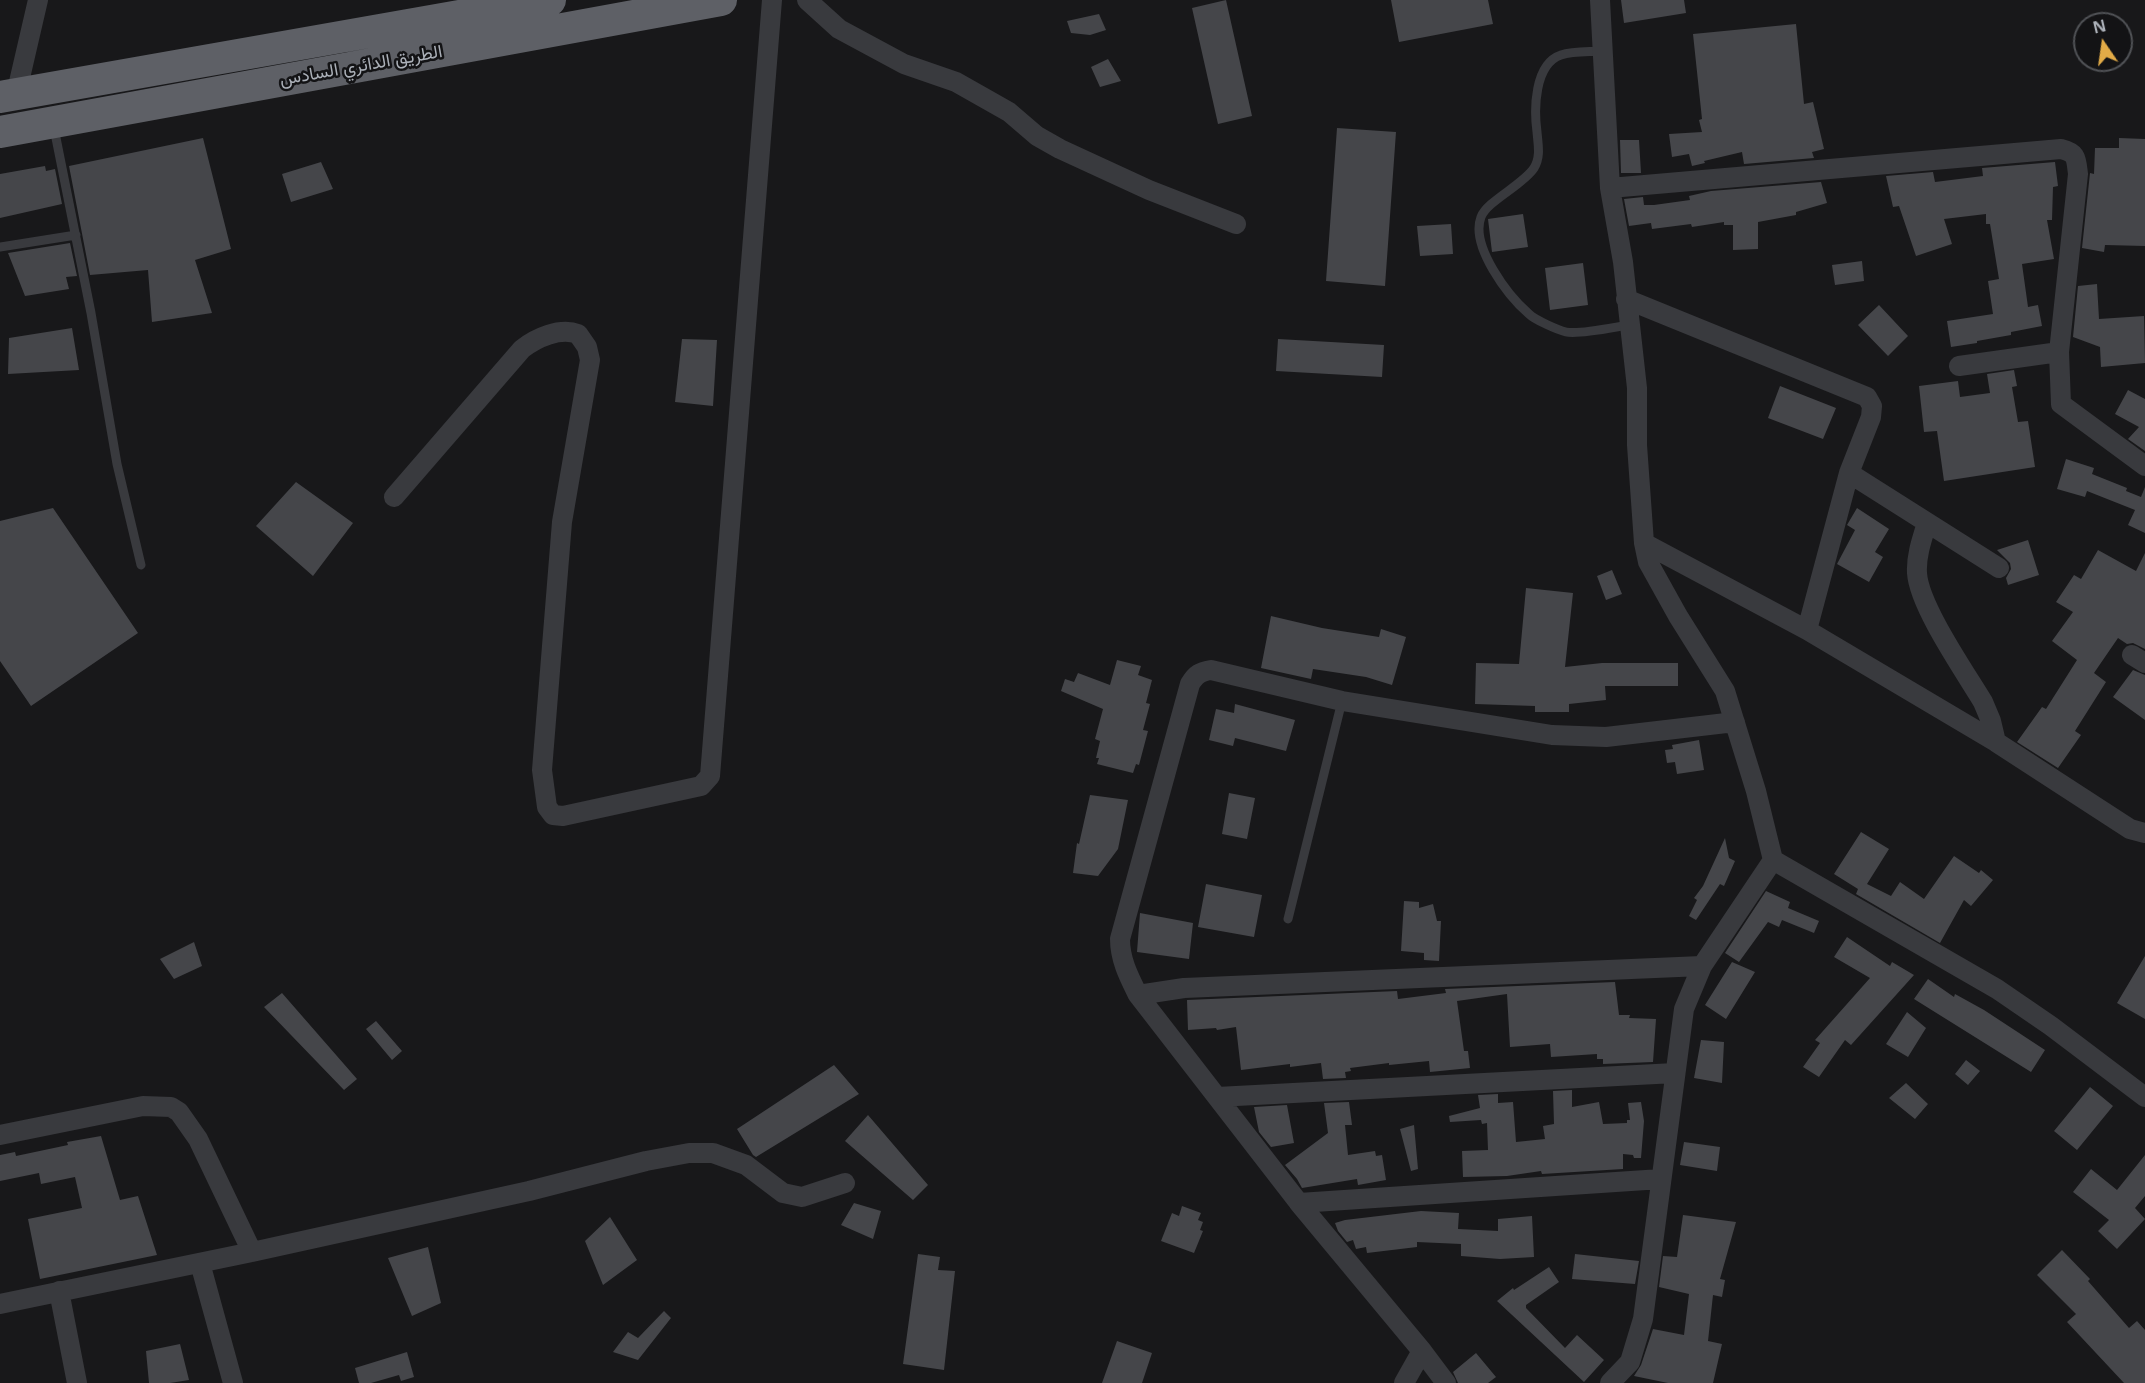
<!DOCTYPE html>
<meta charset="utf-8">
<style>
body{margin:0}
#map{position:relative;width:2145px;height:1383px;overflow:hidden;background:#18181a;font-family:"Open Sans",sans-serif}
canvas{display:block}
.north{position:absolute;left:2073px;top:12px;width:60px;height:60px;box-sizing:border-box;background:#131315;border:2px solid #505256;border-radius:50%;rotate:347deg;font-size:16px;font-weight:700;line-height:24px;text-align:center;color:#abb0b8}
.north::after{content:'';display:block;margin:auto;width:21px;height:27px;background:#e2ab47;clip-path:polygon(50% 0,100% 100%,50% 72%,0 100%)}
</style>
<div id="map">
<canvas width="2145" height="1383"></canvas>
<div class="north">N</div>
</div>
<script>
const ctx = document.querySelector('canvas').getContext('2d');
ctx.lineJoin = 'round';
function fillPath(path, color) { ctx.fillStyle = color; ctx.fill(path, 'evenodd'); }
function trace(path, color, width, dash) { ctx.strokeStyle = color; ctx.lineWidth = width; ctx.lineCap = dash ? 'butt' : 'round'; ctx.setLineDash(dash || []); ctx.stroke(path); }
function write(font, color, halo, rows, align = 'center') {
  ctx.font = font + ' "Open Sans",Vazirmatn,sans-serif'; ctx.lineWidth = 5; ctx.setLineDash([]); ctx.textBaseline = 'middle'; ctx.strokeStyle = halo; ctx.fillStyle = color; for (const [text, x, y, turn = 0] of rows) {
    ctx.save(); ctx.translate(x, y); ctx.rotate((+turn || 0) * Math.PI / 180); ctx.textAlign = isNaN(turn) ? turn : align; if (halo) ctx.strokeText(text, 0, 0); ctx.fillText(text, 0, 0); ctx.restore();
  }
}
fillPath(new Path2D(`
 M 1226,0 L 1252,116 L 1218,124 L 1192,8 Z
 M 1391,0 L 1488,0 L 1493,24 L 1399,42 Z
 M 1621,0 L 1684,0 L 1686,13 L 1624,23 Z
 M 1099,14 L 1106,30 L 1090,35 L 1071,33 L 1067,21 Z
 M 1796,24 L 1804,104 L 1813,102 L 1824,149 L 1812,152 L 1814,158 L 1744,164 L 1742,152 L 1704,161 L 1705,163 L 1692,166 L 1689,154 L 1672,157 L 1669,134 L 1702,132 L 1699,120 L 1702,119 L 1693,34 Z
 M 1108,59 L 1121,81 L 1100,87 L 1091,67 Z
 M 1337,128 L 1396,132 L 1385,286 L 1326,281 Z
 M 203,138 L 231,249 L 195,260 L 212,313 L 152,322 L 148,270 L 90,275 L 69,166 Z
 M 2119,138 L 2145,139 L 2145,246 L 2105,245 L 2104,252 L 2082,248 L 2090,173 L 2094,174 L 2095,148 L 2119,148 Z
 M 1620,140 L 1639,140 L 1641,173 L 1621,173 Z
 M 321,162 L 333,189 L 291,202 L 282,174 Z
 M 2055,162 L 2058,186 L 2053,187 L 2052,220 L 2047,220 L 2054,259 L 2022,264 L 2028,307 L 2038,305 L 2042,326 L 2011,332 L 2011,335 L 1977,341 L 1977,343 L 1951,347 L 1947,321 L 1993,314 L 1988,281 L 1999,279 L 1990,224 L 1986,224 L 1986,214 L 1944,219 L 1952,244 L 1916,256 L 1899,206 L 1893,207 L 1886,176 L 1933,172 L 1935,182 L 1983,176 L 1982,168 Z
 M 45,166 L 46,171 L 55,169 L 62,204 L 0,218 L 0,174 Z
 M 1821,182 L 1827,203 L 1796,212 L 1796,215 L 1758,222 L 1758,249 L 1733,250 L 1733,225 L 1724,225 L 1724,222 L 1692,227 L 1691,224 L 1652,229 L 1651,223 L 1629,226 L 1624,199 L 1643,197 L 1644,205 L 1654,205 L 1690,200 L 1689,196 L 1711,191 Z
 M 1523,214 L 1528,247 L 1492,252 L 1488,219 Z
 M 1451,224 L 1453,254 L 1420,256 L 1417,226 Z
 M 70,243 L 77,276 L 66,277 L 69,289 L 25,296 L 8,253 Z
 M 1862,261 L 1864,281 L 1835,285 L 1832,265 Z
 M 1583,263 L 1588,305 L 1550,310 L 1545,268 Z
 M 2097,284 L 2099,319 L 2144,316 L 2145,363 L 2101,367 L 2100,347 L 2073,337 L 2078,286 Z
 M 1879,305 L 1908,336 L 1888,356 L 1858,325 Z
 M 72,328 L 79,370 L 8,374 L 9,338 Z
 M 682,339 L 717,340 L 713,406 L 675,402 Z
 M 1278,339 L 1384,345 L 1382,377 L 1276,371 Z
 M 2014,370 L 2017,386 L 2012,387 L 2018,422 L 2028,421 L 2035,467 L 1944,481 L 1937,431 L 1924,432 L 1919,386 L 1958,381 L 1960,397 L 1990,393 L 1987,374 Z
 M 1780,386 L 1836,408 L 1823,439 L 1768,418 Z
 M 2128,390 L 2145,399 L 2145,451 L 2128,439 L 2139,427 L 2115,414 Z
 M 2066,459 L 2094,468 L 2092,474 L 2127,488 L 2126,491 L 2141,497 L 2145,487 L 2145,533 L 2128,525 L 2135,510 L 2087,491 L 2085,497 L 2057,489 Z
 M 296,482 L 353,523 L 313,576 L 256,526 Z
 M 53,508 L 138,633 L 31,706 L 0,661 L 0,521 Z
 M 1857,508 L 1889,529 L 1875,552 L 1883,557 L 1869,582 L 1837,564 L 1855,530 L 1847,525 Z
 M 2028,540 L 2039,575 L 2008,585 L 2006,578 L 2011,569 L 2010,563 L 1997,550 Z
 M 2098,550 L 2136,571 L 2145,553 L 2145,649 L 2133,643 L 2127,644 L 2118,638 L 2094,673 L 2106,682 L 2075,731 L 2081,735 L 2058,768 L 2017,742 L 2042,707 L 2046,709 L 2077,660 L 2052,641 L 2073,612 L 2056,602 L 2074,575 L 2081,579 Z
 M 1612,570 L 1622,594 L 1606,600 L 1597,576 Z
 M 1526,588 L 1573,593 L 1565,667 L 1602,663 L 1678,663 L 1678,686 L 1605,686 L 1606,700 L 1569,704 L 1569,712 L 1535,712 L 1535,706 L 1475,704 L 1476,663 L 1519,664 Z
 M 1271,616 L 1322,628 L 1379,637 L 1381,629 L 1406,637 L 1392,685 L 1366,677 L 1313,669 L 1311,679 L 1261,668 Z
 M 1117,660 L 1141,666 L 1138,675 L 1152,680 L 1146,703 L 1150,704 L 1143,730 L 1148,731 L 1139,765 L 1136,764 L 1133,773 L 1097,764 L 1099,758 L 1096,758 L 1100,741 L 1095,739 L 1103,709 L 1061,691 L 1065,679 L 1074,682 L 1078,673 L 1110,685 Z
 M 2133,670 L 2145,675 L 2145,720 L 2113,697 Z
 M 1235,704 L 1295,720 L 1286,751 L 1235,738 L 1233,746 L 1209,740 L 1216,709 L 1234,713 Z
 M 1699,740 L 1704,770 L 1677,774 L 1675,762 L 1667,763 L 1665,750 L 1673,749 L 1672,745 Z
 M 1229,793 L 1255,798 L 1247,839 L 1222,834 Z
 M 1090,795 L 1128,800 L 1118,849 L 1098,876 L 1073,873 L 1077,843 L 1079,844 Z
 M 1861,832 L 1889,849 L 1867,884 L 1891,896 L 1900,882 L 1924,899 L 1954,856 L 1979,873 L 1981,870 L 1993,880 L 1971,906 L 1964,900 L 1940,943 L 1856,894 L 1858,889 L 1834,874 Z
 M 1725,838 L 1729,858 L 1735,861 L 1724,886 L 1720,884 L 1696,920 L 1689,916 L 1697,900 L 1694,898 L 1703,886 Z
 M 1206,884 L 1262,895 L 1254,937 L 1198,927 Z
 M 1766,891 L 1790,902 L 1788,908 L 1819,921 L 1814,933 L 1782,920 L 1779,927 L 1768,922 L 1739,962 L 1725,953 Z
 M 1404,901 L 1419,902 L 1419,908 L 1433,904 L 1437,921 L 1441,921 L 1439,961 L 1424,960 L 1424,953 L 1401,951 Z
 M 1140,913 L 1193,923 L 1189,959 L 1137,952 Z
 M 1847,937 L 1890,966 L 1892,962 L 1914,975 L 1851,1045 L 1845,1040 L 1819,1077 L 1803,1067 L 1820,1043 L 1815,1040 L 1870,978 L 1834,957 Z
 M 194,942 L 202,966 L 174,979 L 160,959 Z
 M 2145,956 L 2145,1019 L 2117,1003 Z
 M 1732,962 L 1755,972 L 1726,1019 L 1705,1005 Z
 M 1928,979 L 1954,997 L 1955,994 L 1984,1010 L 2045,1050 L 2031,1072 L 1914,999 Z
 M 1615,982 L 1619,1015 L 1630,1015 L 1629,1018 L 1656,1019 L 1653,1062 L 1603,1064 L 1603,1059 L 1597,1059 L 1597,1054 L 1551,1057 L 1550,1044 L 1510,1047 L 1507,994 L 1457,1001 L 1464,1051 L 1468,1051 L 1470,1068 L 1430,1072 L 1429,1061 L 1389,1065 L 1389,1063 L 1350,1068 L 1351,1071 L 1345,1072 L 1346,1078 L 1323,1079 L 1321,1063 L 1290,1067 L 1290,1064 L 1241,1070 L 1236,1027 L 1217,1030 L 1216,1028 L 1188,1030 L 1187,1000 L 1397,991 L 1398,999 L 1446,993 L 1445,989 Z
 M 282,993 L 357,1079 L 344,1090 L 264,1007 Z
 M 1907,1012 L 1926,1028 L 1908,1057 L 1886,1044 Z
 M 376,1021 L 402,1051 L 392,1060 L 366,1029 Z
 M 1701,1040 L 1724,1042 L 1722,1083 L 1694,1078 Z
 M 1966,1060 L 1980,1071 L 1968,1085 L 1955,1074 Z
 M 834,1065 L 859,1094 L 756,1157 L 753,1155 L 737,1129 Z
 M 1906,1083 L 1928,1104 L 1915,1119 L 1889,1098 Z
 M 2090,1087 L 2113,1106 L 2077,1150 L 2054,1131 Z
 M 1572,1090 L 1572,1107 L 1599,1102 L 1603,1124 L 1627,1123 L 1627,1120 L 1630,1120 L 1628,1103 L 1641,1102 L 1644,1121 L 1641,1158 L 1634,1158 L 1633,1155 L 1623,1154 L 1623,1169 L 1542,1174 L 1541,1171 L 1507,1176 L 1463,1177 L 1462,1151 L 1488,1150 L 1487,1123 L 1482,1124 L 1481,1120 L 1450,1122 L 1449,1116 L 1480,1108 L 1478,1095 L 1498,1094 L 1498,1103 L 1513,1102 L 1516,1142 L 1545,1139 L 1543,1126 L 1554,1124 L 1553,1091 Z
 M 1349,1102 L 1352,1125 L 1345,1125 L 1348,1155 L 1375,1151 L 1376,1156 L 1382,1155 L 1386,1180 L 1358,1185 L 1357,1179 L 1302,1188 L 1297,1179 L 1285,1165 L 1328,1133 L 1324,1103 Z
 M 1287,1105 L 1294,1143 L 1271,1147 L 1259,1132 L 1254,1107 Z
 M 868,1115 L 928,1185 L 913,1200 L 845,1141 Z
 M 1414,1125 L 1418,1169 L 1411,1171 L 1400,1129 Z
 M 101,1136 L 120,1200 L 138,1196 L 157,1255 L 40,1279 L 28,1219 L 82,1208 L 75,1177 L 41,1184 L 39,1173 L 0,1181 L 0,1155 L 15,1152 L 16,1156 L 68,1145 L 67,1142 Z
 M 1684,1142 L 1720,1147 L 1717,1171 L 1680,1165 Z
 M 2145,1155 L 2145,1196 L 2135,1208 L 2145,1219 L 2117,1249 L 2098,1231 L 2109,1220 L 2073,1192 L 2091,1169 L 2117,1190 Z
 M 854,1203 L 881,1211 L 873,1239 L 841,1225 Z
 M 1182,1206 L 1201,1213 L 1198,1220 L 1203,1222 L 1200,1230 L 1203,1231 L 1194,1253 L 1161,1241 L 1172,1213 L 1179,1216 Z
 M 1421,1211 L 1459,1213 L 1458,1229 L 1498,1231 L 1498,1219 L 1532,1216 L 1534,1257 L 1500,1259 L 1461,1256 L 1461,1244 L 1417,1242 L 1417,1247 L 1367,1253 L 1366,1247 L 1356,1249 L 1353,1240 L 1347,1242 L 1338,1231 L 1335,1223 L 1345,1220 Z
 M 1683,1215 L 1736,1222 L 1720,1279 L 1725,1280 L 1722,1297 L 1713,1295 L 1708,1341 L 1722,1344 L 1713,1383 L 1668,1383 L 1634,1376 L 1641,1365 L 1653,1329 L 1684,1335 L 1689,1294 L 1659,1287 L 1663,1256 L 1677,1257 Z
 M 610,1217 L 637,1260 L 603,1285 L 585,1241 Z
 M 428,1247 L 441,1303 L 412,1316 L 388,1258 Z
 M 2062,1250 L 2090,1279 L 2088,1281 L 2129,1328 L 2137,1321 L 2145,1330 L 2145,1383 L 2124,1383 L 2067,1322 L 2076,1314 L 2037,1275 Z
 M 918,1254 L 940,1257 L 938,1270 L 955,1271 L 944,1370 L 903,1364 Z
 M 1575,1254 L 1639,1261 L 1635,1284 L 1572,1279 Z
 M 1549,1267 L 1559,1282 L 1526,1305 L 1526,1308 L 1565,1348 L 1577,1335 L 1604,1360 L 1584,1382 L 1497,1301 L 1513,1288 L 1514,1290 Z
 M 664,1311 L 671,1318 L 638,1360 L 613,1352 L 628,1332 L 638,1338 Z
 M 1117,1341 L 1152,1353 L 1142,1383 L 1102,1383 Z
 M 180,1344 L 189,1380 L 170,1383 L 149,1383 L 146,1351 Z
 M 407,1352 L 414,1377 L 401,1381 L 399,1375 L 371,1383 L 359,1383 L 355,1368 Z
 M 1476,1353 L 1496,1377 L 1488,1383 L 1458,1383 L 1453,1372 Z`), '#45464a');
trace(new Path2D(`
 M 1601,51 C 1589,52 1573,51 1561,55 C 1534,64 1534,110 1537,132 C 1538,144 1541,157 1534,168 C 1523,185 1487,201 1481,217 C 1470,246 1508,296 1529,314 C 1535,320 1558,330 1566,332 C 1579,335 1615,327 1629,325
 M 54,128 L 91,313 L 117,464 L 141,565
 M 0,247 L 76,235
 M 1288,919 L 1342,701`), '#393a3e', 9);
trace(new Path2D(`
 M 807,0 L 839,29 L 904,64 L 956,82 L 1009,112 L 1037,136 L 1060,149 L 1149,190 L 1236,224
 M 1600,0 L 1610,188 L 1623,262 L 1637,388 L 1637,445 L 1644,543 L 1648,562 L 1678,616 L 1725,691 L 1756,791 L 1773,860 L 1702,966 L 1684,1009 L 1643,1319 L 1630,1362 L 1610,1383
 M 16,95 L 38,0
 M 1610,188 L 2061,149 C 2077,153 2076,158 2078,174 L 2059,352 L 2061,404 L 2145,466
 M 1626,299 L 1867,397 L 1872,406 L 1871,417 L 1849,473 L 1807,630
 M 1959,366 L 2059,352
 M 1849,473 L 1999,568
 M 394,497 L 522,349 C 536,338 560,327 578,334 L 587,347 L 590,360 L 562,522 L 542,770 L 547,807 L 553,815 L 563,816 L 701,786 L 710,776 L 772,0
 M 1927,523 C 1922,539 1916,556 1917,573 C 1919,606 1965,672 1983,702 L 1991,721 L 1996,742
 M 1644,543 L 1807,630 L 1996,742 L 2130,829 L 2145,833
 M 2132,655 L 2145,663
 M 1773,860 L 1997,989 L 2051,1026 L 2145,1097
 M 1138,995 L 1184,988 L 1702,966
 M 1217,1097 L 1675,1073
 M 0,1135 L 143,1106 L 171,1107 L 179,1112 L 198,1139 L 252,1252
 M 1299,1203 L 1661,1179
 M 200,1263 L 233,1383
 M 59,1291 L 77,1383
 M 0,1304 L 252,1252 L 529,1191 L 646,1161 L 689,1153 L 713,1153 L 746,1165 L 783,1193 L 802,1197 L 845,1183
 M 1404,1383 L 1422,1351
 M 1446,1383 L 1422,1351 L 1299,1203 L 1138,995 C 1129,977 1120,960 1120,939 L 1190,684 C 1196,674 1200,672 1211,670 L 1342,701 L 1552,735 L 1606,737 L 1735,722`), '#393a3e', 20);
trace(new Path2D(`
 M 0,97 L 550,0
 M 0,132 L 721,0`), '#5e6066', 32);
write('18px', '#abb0b8', '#131315', [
 ["الطريق الدائري السادس",361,66,-10]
]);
</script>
